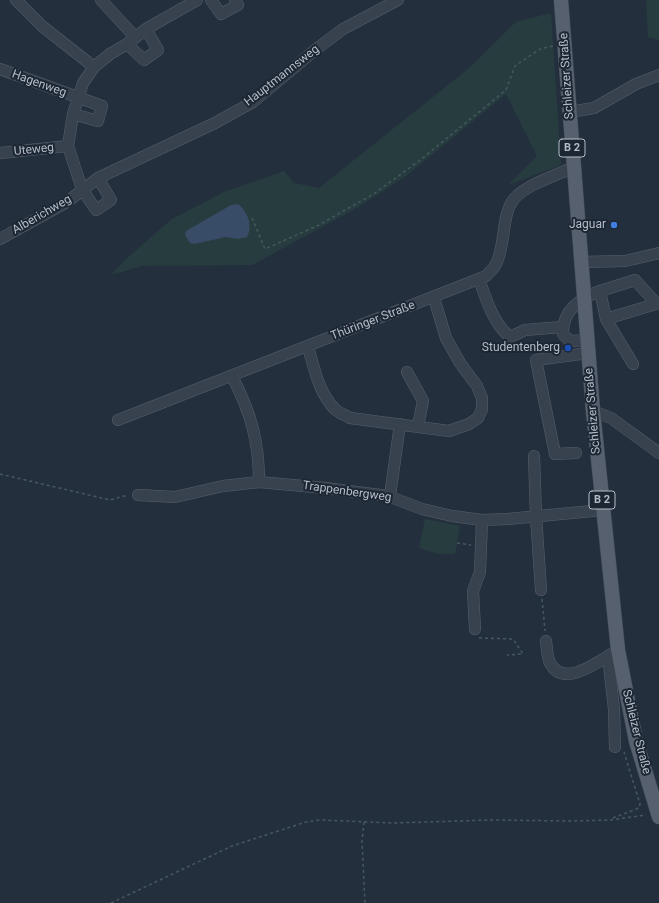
<!DOCTYPE html>
<meta charset="utf-8">
<style>
body{margin:0}
canvas{display:block;background:#242f3e}
</style>
<canvas width="659" height="903"></canvas>
<script>
const ctx = document.querySelector('canvas').getContext('2d');
ctx.lineJoin = 'round';
function fillPath(path, color) { ctx.fillStyle = color; ctx.fill(path, 'evenodd'); }
function trace(path, color, width, dash) { ctx.strokeStyle = color; ctx.lineWidth = width; ctx.lineCap = dash ? 'butt' : 'round'; ctx.setLineDash(dash || []); ctx.stroke(path); }
function write(font, color, halo, rows, align = 'center') {
  ctx.font = font + ' Roboto,sans-serif'; ctx.lineWidth = 4; ctx.setLineDash([]); ctx.textBaseline = 'middle'; ctx.strokeStyle = halo; ctx.fillStyle = color; for (const [text, x, y, turn = 0] of rows) {
    ctx.save(); ctx.translate(x, y); ctx.rotate((+turn || 0) * Math.PI / 180); ctx.textAlign = isNaN(turn) ? turn : align; if (halo) ctx.strokeText(text, 0, 0); ctx.fillText(text, 0, 0); ctx.restore();
  }
}
fillPath(new Path2D(`
 M 646,0 L 659,0 L 659,40 L 648,37 Z
 M 551,13 L 561,165 L 508,185 L 537,156 L 506,94 L 406,176 L 360,206 L 252,265 L 142,266 L 111,275 L 126,259 L 172,219 L 224,192 L 284,171 L 294,183 L 319,188 L 468,69 L 516,22 Z
 M 425,519 L 460,526 L 455,554 L 438,554 L 419,548 Z`), '#263c3f');
fillPath(new Path2D(`
 M 238,204 C 248,212 253,226 247,237 L 238,239 L 226,237 L 194,244 L 190,243 L 185,235 L 186,231 L 231,205 Z`), '#394c67');
const minor = new Path2D(`
 M 16,0 L 42,26 L 94,67
 M 101,0 L 135,37
 M 211,0 L 221,14 L 238,5 L 235,0
 M 127,44 L 144,60 L 158,50 L 146,29
 M 0,69 L 102,106 L 98,121 L 73,114
 M 570,112 L 594,108 L 636,84 L 659,75
 M 0,153 L 68,146
 M 98,178 L 111,200 L 96,210 L 82,189 L 68,146 L 73,114 L 83,83 L 94,67 L 110,54 L 127,44 L 146,29 L 197,0
 M 0,239 L 67,202 L 98,178 L 215,123 L 253,102 L 315,50 L 343,29 L 398,0
 M 581,262 L 625,261 L 659,253
 M 479,279 C 486,299 493,323 510,337 L 525,330 L 562,327
 M 600,291 L 635,280 L 656,303
 M 606,319 L 633,364
 M 587,340 L 570,341 L 563,334 C 562,311 580,298 600,291 L 606,319 L 659,303
 M 308,347 C 314,367 319,395 336,410 C 339,413 345,415 350,418 L 449,431 L 469,424 L 478,418 L 482,409 L 482,398 L 477,386 L 460,363 L 446,338 L 434,298
 M 407,372 L 423,401 L 418,426
 M 232,376 C 251,413 259,441 259,482
 M 593,411 L 611,418 L 659,453
 M 118,420 L 486,276 C 489,272 494,269 496,264 C 506,245 501,215 514,199 C 525,185 557,175 574,167
 M 576,453 L 555,454 L 536,360 L 588,353
 M 534,456 L 536,516 L 541,590
 M 138,495 L 175,497 L 223,486 L 259,482 L 325,488 L 388,496 L 422,509 L 452,516 L 482,520 L 508,519 L 603,510
 M 390,496 L 400,424
 M 475,629 L 473,591 L 480,572 L 482,520
 M 546,641 C 547,648 547,657 550,663 C 564,690 602,659 618,650
 M 608,656 L 614,709 L 615,747`);
const major = new Path2D(`
 M 561,0 L 593,411 L 618,650 L 636,741 L 659,817`);
trace(minor, '#565f6c', 12);
trace(major, '#414a57', 15);
trace(new Path2D(`
 M 252,218 L 265,249 L 319,225 L 375,193 L 419,161 L 506,90 L 515,66 L 540,49 L 553,46
 M 0,474 L 110,500 L 128,495
 M 457,543 L 471,545
 M 542,599 L 545,631
 M 479,638 L 513,639 L 523,654 L 507,655
 M 613,818 L 639,808 L 640,804 L 624,752
 M 364,822 L 362,841 L 365,903
 M 111,903 L 232,846 L 306,822 L 320,820 L 394,823 L 490,820 L 572,821 L 610,820 L 646,815`), '#44595c', 1.5, [3, 3]);
trace(minor, '#38414e', 11);
trace(major, '#56606e', 14);
for (const [x, y, r, color] of [
 [614,225,4,"#3f7fe0"],
 [568,348,4,"#1a4fb4"]
]) { const dot = new Path2D(); dot.arc(x, y, r, 0, 2 * Math.PI); ctx.fillStyle = color; ctx.fill(dot); trace(dot, '#1d2633', 1.5); }
for (const [x, y, w] of [
 [572,148,26],
 [602,500,26]
]) { const box = new Path2D(); box.roundRect(x - w / 2, y - 9, w, 18, 3); ctx.fillStyle = '#1d2633'; ctx.fill(box); trace(box, '#b4bcc9', 1); }
write('bold 11px', '#b4bcc9', null, [
 ["B 2",572,148],
 ["B 2",602,500]
]);
write('12px', '#b4bcc9', '#1d2633', [
 ["Hauptmannsweg",282,76,-38],
 ["Schleizer Straße",567,76,-94],
 ["Hagenweg",39,84,20],
 ["Uteweg",34,150,-6],
 ["Alberichweg",42,215,-30],
 ["Thüringer Straße",373,321,-21],
 ["Schleizer Straße",593,411,-95],
 ["Trappenbergweg",347,492,8],
 ["Schleizer Straße",636,732,76]
]);
write('12px', '#b4bcc9', '#1d2633', [
 ["Jaguar",606,225],
 ["Studentenberg",560,348]
], 'right');
</script>
